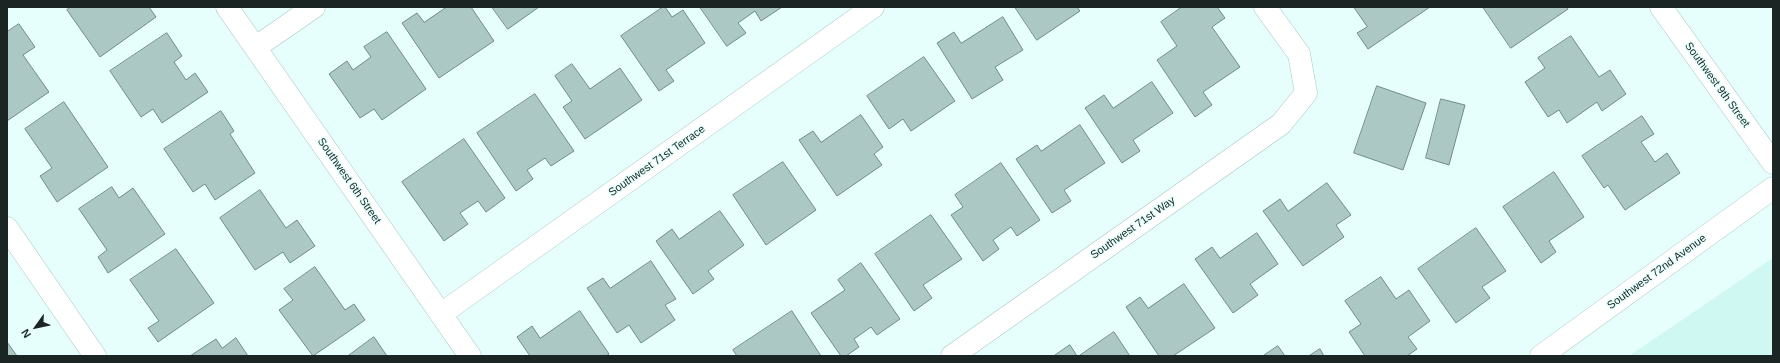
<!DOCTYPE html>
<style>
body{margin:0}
#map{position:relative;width:1780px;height:363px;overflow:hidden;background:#e6fffc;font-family:Helvetica,sans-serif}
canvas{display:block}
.frame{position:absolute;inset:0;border:8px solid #1a2524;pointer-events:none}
.north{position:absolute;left:16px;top:307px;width:40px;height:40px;-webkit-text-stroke:3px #e6fffc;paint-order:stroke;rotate:237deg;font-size:11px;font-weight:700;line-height:16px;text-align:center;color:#1a2524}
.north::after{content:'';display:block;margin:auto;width:14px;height:18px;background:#1a2524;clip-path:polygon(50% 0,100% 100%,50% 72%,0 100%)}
</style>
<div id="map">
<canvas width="1780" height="363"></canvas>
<div class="frame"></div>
<div class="north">N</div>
</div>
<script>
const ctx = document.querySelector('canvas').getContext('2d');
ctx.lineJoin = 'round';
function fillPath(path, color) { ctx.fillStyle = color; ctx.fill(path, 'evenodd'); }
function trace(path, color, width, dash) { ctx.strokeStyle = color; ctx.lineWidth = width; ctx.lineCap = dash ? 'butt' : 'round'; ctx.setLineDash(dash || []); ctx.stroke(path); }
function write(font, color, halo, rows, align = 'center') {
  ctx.font = font + ' Helvetica,sans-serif'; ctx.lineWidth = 3; ctx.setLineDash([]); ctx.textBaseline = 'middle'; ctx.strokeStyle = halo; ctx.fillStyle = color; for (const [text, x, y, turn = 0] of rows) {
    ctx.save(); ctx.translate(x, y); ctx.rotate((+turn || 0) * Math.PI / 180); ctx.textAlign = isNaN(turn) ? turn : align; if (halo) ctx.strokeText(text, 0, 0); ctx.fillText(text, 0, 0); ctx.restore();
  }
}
fillPath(new Path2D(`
 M 1773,258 L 1773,356 L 1629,356 Z`), '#cff8f3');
const building = new Path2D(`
 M 71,7 L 149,7 L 156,17 L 100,57 L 67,10 Z
 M 447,7 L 471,7 L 494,41 L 439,78 L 402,23 L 417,13 L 424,22 Z
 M 492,7 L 539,7 L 508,29 Z
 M 663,7 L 665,7 L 672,17 L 683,10 L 705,43 L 666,70 L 674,81 L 659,91 L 621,36 Z
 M 700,7 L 782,7 L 761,21 L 755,11 L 738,23 L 746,33 L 727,46 Z
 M 1015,7 L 1077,7 L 1080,11 L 1037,40 Z
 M 1182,7 L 1217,7 L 1225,18 L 1212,27 L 1240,67 L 1203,92 L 1212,105 L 1195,117 L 1157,60 L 1177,46 L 1161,22 Z
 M 1354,7 L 1430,7 L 1368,49 L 1357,33 L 1367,27 Z
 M 1483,7 L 1567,7 L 1568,9 L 1511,48 Z
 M 1003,17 L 1023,50 L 995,67 L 1003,80 L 972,99 L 937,43 L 954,32 L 961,43 Z
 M 19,24 L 35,47 L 23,55 L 49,92 L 7,121 L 7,32 Z
 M 387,32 L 426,89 L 382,120 L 374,109 L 360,118 L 329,74 L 347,61 L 353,70 L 371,57 L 364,47 Z
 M 167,33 L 182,56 L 174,62 L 186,80 L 195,73 L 208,92 L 162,123 L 153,109 L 141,117 L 110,71 Z
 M 1571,36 L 1599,77 L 1610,70 L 1626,94 L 1602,111 L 1597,102 L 1567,123 L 1559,110 L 1548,117 L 1525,82 L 1545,68 L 1538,58 Z
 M 924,57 L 955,101 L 911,131 L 903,119 L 889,129 L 867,96 Z
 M 572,64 L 590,89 L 620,68 L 642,100 L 585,139 L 563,107 L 572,101 L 555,76 Z
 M 1152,82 L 1173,113 L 1133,140 L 1140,151 L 1122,163 L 1085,108 L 1104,95 L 1113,108 Z
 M 1377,86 L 1426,103 L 1403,170 L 1354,153 Z
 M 535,94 L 574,151 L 551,166 L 545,158 L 527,170 L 533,179 L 516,191 L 477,133 Z
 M 1441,99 L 1465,105 L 1449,165 L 1426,158 Z
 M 64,102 L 108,167 L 57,202 L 40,176 L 52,168 L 25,129 Z
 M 221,111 L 234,131 L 230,134 L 255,173 L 215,200 L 205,184 L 193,192 L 164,149 Z
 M 861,115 L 883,147 L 874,154 L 882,165 L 837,196 L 799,140 L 813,131 L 821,142 Z
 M 1642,116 L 1654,134 L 1641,142 L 1655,162 L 1667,153 L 1680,173 L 1625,210 L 1608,185 L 1604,188 L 1582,156 Z
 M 1080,125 L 1105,163 L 1064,190 L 1071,201 L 1052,213 L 1016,159 L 1037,145 L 1041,151 Z
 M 464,139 L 505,198 L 486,212 L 478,201 L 460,213 L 468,224 L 444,241 L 402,182 Z
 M 783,162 L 816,210 L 766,245 L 733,195 Z
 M 1001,163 L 1040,220 L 1017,236 L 1011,227 L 993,240 L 999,249 L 983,261 L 951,215 L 963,207 L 955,195 Z
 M 1554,172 L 1584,217 L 1549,241 L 1556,252 L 1541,263 L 1503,207 Z
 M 1327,183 L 1351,215 L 1336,225 L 1344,237 L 1303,266 L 1263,211 L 1280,199 L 1288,211 Z
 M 112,187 L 119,198 L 133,188 L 165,234 L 108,273 L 98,257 L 107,250 L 79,209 Z
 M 260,190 L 286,228 L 297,220 L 315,246 L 290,263 L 283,252 L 255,270 L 220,218 Z
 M 720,211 L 744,245 L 708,271 L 714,279 L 693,294 L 656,241 L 672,229 L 679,239 Z
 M 931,215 L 962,259 L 923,285 L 932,298 L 914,311 L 875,254 Z
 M 1476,228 L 1506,271 L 1482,287 L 1490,298 L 1456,323 L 1418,269 Z
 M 1257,233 L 1278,264 L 1250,284 L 1258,295 L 1233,313 L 1195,259 L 1212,247 L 1220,258 Z
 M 176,249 L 214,303 L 158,342 L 148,328 L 159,321 L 130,280 Z
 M 651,261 L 676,299 L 665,305 L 675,320 L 641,343 L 629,325 L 617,333 L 587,288 L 603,278 L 610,288 Z
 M 861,263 L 900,319 L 877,335 L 871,327 L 854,339 L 859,347 L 846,356 L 841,356 L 811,313 L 845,290 L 838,280 Z
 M 315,267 L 345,310 L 354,304 L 365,320 L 313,356 L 279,310 L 293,300 L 284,289 Z
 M 1381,277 L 1396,299 L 1409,290 L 1430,321 L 1408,337 L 1417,349 L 1407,356 L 1365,356 L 1349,332 L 1361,324 L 1345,301 Z
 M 1184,284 L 1215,328 L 1173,356 L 1159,356 L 1126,307 L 1140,297 L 1148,308 Z
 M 580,311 L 609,354 L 606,356 L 530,356 L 517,337 L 532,326 L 540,338 Z
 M 792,311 L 821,356 L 737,356 L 733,350 Z
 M 1114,332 L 1130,356 L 1079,356 Z
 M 374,337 L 387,356 L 348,356 Z
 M 236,338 L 248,356 L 190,356 L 216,339 L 222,348 Z
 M 7,342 L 17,356 L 7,356 Z
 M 1070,345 L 1077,356 L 1054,356 Z
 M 1278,346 L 1285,356 L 1263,356 Z
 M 1320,349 L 1324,356 L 1309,356 Z`);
fillPath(building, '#abc8c5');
trace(building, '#708c89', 1);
const street = new Path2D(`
 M 227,7 L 470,356
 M 1661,7 L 1773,163
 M 256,47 L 314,7
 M 7,228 L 95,356
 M 441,314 L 873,7
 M 952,356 L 1281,124 L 1306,93 L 1299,54 L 1265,7`);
const secondary = new Path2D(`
 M 1541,356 L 1773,188`);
trace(street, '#a7c4c0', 23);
trace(secondary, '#a7c4c0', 23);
trace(street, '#fff', 22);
trace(secondary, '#fff', 22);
write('11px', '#1a2524', '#e6fffc', [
 ["Southwest 9th Street",1717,85,54],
 ["Southwest 71st Terrace",657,161,-35],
 ["Southwest 6th Street",349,181,55],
 ["Southwest 71st Way",1133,228,-35],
 ["Southwest 72nd Avenue",1657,272,-36]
]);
</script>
